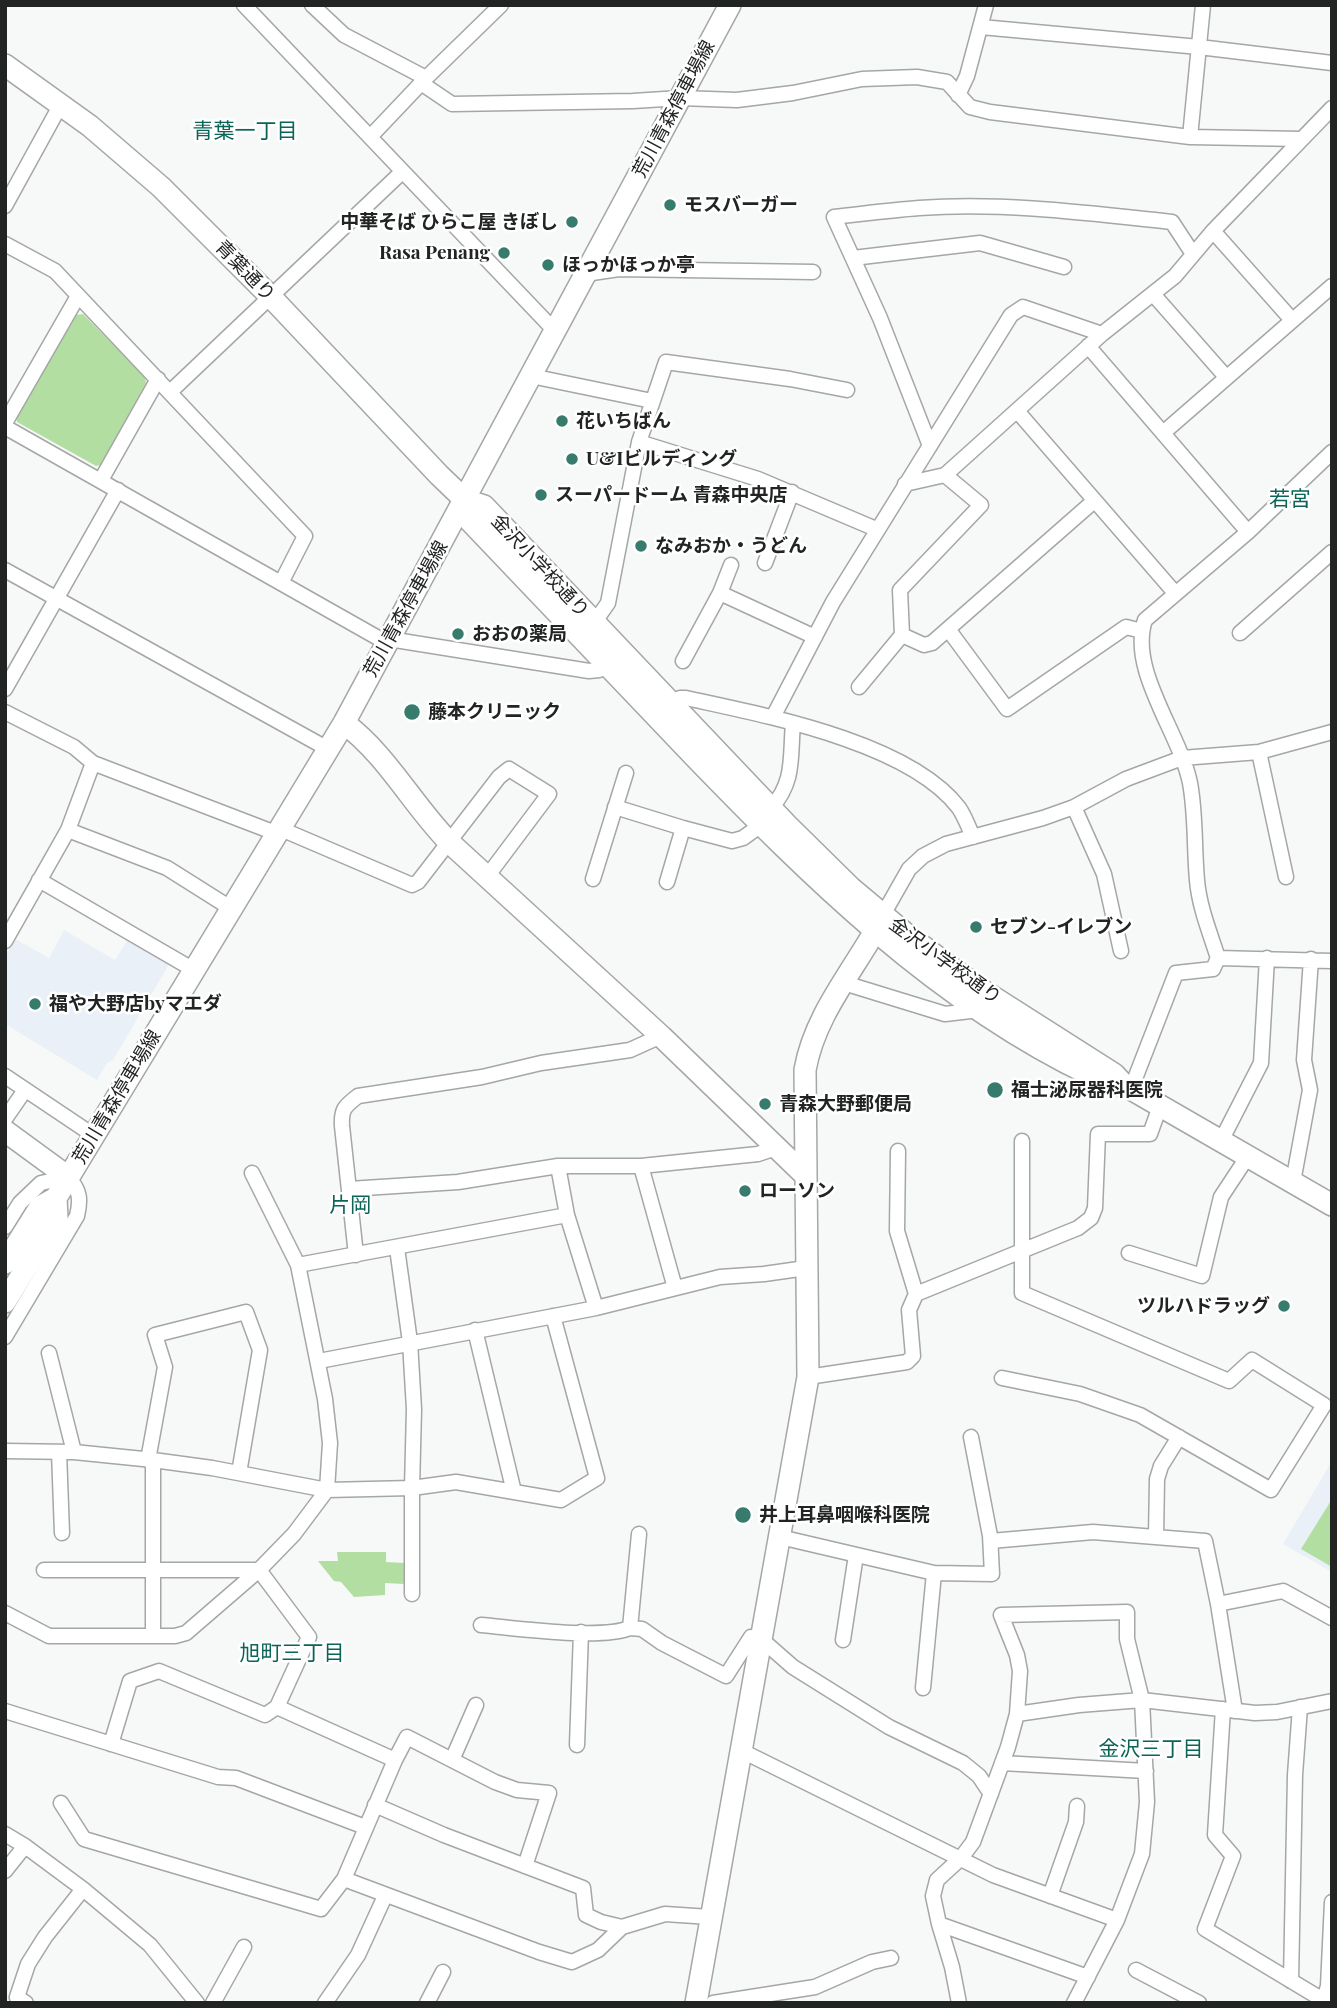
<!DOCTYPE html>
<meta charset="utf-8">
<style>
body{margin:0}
#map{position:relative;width:1337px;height:2008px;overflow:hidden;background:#f7f8f8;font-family:"Playfair Display",serif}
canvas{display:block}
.frame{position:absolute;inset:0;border:7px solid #222323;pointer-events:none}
</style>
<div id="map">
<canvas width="1337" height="2008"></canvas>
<div class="frame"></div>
</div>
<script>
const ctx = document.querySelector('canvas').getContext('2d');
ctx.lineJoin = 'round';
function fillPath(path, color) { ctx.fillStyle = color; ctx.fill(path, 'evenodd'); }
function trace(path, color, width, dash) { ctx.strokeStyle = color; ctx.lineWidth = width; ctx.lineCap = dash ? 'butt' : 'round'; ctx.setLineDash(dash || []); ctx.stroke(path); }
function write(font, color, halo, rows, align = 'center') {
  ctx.font = font + ' "Playfair Display","Noto Sans JP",serif'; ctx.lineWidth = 5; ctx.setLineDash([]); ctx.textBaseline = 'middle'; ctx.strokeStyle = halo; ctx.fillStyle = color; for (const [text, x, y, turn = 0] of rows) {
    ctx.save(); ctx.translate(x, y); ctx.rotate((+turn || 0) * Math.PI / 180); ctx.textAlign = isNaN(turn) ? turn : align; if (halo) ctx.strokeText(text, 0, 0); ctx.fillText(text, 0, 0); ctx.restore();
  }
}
fillPath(new Path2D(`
 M 64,930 L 115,960 L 129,938 L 168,961 L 168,966 L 113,1060 L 107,1063 L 97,1080 L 5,1024 L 5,951 L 8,952 L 15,939 L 49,958 Z
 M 1332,1461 L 1332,1572 L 1283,1544 Z`), '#e9f0f7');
fillPath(new Path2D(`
 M 83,314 L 145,377 L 146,383 L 101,465 L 96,466 L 17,422 L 16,418 L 75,315 Z
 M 1332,1499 L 1332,1567 L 1301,1549 Z
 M 337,1552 L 386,1552 L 386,1562 L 405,1563 L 404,1584 L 385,1583 L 385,1595 L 354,1597 L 341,1582 L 334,1581 L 318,1561 L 338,1561 Z`), '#b2dfa1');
const street = new Path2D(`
 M 244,5 L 555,331
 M 312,5 L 344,35 L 426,78
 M 981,27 L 1199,47 L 1332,63
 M 421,83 L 452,104 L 633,101 L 680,98 L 737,100 L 793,93 L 862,79 L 917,77 L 947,82 L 970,107 L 990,112 L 1190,137 L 1302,139
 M 958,95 L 967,76 L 986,5
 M 370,137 L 426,78 L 501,5
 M 1190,137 L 1203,5
 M 5,206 L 61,104
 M 1213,231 L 1292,320
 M 5,244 L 55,271 L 305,536 L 281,583
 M 853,258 L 980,243 L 1064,267
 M 585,274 L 619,269 L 813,272
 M 1153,294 L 1226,377
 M 1088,346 L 1248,532
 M 531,376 L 652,401
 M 170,392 L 402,172
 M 1018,412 L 1175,593
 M 5,423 L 78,296
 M 5,427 L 387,643
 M 1163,433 L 1332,286
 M 639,442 L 758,479 L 876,529
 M 930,446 L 880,318 L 834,217 C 862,214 891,210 919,208 C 1003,202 1088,213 1172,222 L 1193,254
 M 101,480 L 158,379
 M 905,484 L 945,475 L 1102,334 L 1175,276 L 1213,231 L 1332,108
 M 765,563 L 792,492
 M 5,570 L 328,749
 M 720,593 L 815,637
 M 594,623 L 608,603 L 639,442 L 666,362 L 790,379 L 847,390
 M 948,629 L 1007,709 L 1126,627 L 1142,631
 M 1240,633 L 1332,552
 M 902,635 L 924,645 L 932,643 L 1094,501
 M 389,639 L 589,671 L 599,670 L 607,665
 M 683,661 L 720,593 L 731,565
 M 859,687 L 902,635 L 900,590 L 981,505 L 945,475
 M 5,689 L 118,490
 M 670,703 L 680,698 L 686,698 C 763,715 909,742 959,808 C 965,817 969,828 973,837
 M 5,712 L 74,747 L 93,763 L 278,834
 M 773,717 L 833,602 L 1011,315 L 1023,307 L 1102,334
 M 1259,752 L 1286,877
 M 615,807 L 683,828 L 667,882
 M 1074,807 L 1104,874 L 1121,951
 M 771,808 C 795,782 790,757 793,723
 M 683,828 L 732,841 L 743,838 L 761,825
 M 281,829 L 412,885 L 418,882 L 499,777 L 509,769 L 549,794 L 486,878
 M 68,830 L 167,868 L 232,909
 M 593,879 L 626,773
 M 39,880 L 194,970
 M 880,920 L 909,869 L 923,856 L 946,844 L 1043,818 L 1074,807 L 1126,779 L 1182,758 L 1259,752 L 1332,732
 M 5,941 L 68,830 L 93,763
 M 1218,958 L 1332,961
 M 844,983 L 945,1014 L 979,1010
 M 5,1076 L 93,1135
 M 1131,1089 L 1176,973 L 1213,969 L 1218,958 C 1210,933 1199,906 1197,880 C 1194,848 1196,815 1190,783 C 1180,733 1128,670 1145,620 L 1248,532 L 1332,452
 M 5,1119 L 25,1090
 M 1221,1141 L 1261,1063 L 1267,958
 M 558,1166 L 567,1215 L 596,1308
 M 641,1166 L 675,1288
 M 1293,1182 L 1310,1090 L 1304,1060 L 1311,959
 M 349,1189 L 458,1182 L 558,1166 L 641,1166 L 758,1154 L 776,1148
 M 5,1227 L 20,1203 L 41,1183 L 68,1177 C 80,1190 81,1199 77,1216 L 5,1337
 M 1129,1253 L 1202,1276 L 1221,1197 L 1248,1156
 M 356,1255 L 342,1126 C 341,1109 345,1106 358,1096 L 482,1077 L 541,1063 L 630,1050 L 661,1036
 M 298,1265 L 567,1215
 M 916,1294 L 1078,1228 L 1091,1218 L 1095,1208 L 1098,1134 L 1150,1134 L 1160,1106
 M 475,1330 L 514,1492
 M 49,1353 L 74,1452
 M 319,1361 L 596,1308 L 720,1277 L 764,1274 L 806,1268
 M 808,1377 L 907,1362 L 913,1356 L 909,1310 L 916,1294 L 897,1231 L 898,1151
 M 1002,1378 L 1080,1394 L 1140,1415 L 1271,1490 L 1324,1405 L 1252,1360 L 1229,1381 L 1022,1293 L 1022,1141
 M 971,1437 L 991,1541 L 1093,1532 L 1205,1541 L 1218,1604 L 1235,1711
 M 5,1451 L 74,1452 L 153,1460 L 212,1468 L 327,1490 L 412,1488 L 414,1409 L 410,1342 L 397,1248
 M 59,1452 L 62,1533
 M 148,1460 L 165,1367 L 155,1335 L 246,1312 L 260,1350 L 239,1473
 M 780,1537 L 934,1573 L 992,1574 L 990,1535
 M 1156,1537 L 1157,1479 L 1161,1466 L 1179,1437
 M 44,1570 L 259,1570
 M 259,1570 L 309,1637 L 277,1707 L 395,1760 L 344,1879 L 539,1952 L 572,1962 L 598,1950 L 622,1927 L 665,1914 L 710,1917
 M 412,1594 L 412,1488 L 456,1482 L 561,1500 L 597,1478 L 553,1316
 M 1218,1604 L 1283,1591 L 1332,1618
 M 5,1613 L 49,1636 L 175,1636 L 186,1633 L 259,1570 L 294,1534 L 327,1490 L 330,1443 L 325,1399 L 298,1265 L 252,1173
 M 481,1625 C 516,1628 600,1640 630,1628 L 639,1534
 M 630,1628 L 642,1629 L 662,1643 L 726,1676 L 751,1637 L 761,1639 L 793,1667 L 889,1727 L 963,1763 L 979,1776 L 991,1794
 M 153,1635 L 153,1460
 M 843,1640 L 856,1555
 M 923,1688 L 934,1573
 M 1223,1709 L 1215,1835 L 1233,1856 L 1205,1929 L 1323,2000
 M 5,1711 L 218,1777 L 236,1778 L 365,1827
 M 1017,1714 L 1079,1705 L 1142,1700 L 1255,1713 L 1277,1712 L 1332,1701
 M 111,1744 L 130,1681 L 159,1671 L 265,1715 L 277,1707
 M 577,1745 L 581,1632
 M 742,1751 L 993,1875 L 1117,1920
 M 395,1760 L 407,1737 L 495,1782 L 517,1790 L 549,1793 L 525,1866
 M 452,1760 L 476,1705
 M 1002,1763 L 1146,1771
 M 61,1803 L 84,1839 L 321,1909 L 344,1879
 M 375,1805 L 444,1835 L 583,1888 L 586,1915 L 601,1922 L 622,1927
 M 5,1834 L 25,1846 L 83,1889 L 45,1937 L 28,1964 L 17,1997 L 26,2003
 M 5,1871 L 25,1846
 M 83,1889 L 150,1945 L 197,2003
 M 1050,1896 L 1076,1822 L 1077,1806
 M 939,1924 L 1088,1977
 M 1136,1970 L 1199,2003
 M 1291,1981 L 1295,1775 L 1300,1707
 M 213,2003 L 244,1947
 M 325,2003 L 358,1955 L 385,1896
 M 427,2003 L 443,1972
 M 713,2003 L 815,1987 L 872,1962 L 891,1958
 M 959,2003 L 952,1967 L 939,1924 L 933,1896 L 937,1880 L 961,1858 L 973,1842 L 1008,1747 L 1017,1714 L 1020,1671 L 1017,1655 L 1001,1615 L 1127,1612 L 1127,1639 L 1142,1700 L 1147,1802 L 1142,1854 L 1117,1920 L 1074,2003
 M 1323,2003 L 1328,1986 L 1332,1902`);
const secondary = new Path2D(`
 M 5,65 L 90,126 L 161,187 L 270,296 L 439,475 L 465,500 L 484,506 L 787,825 L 851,888 L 906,934 L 979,988 L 1114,1074 L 1126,1087
 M 465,500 L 470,521 C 544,599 618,677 693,755 C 811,877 936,1001 1091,1075 C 1104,1081 1118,1084 1131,1089 L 1332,1205
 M 344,723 C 387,755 412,804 449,842 L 661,1036 L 806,1176
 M 5,1131 L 68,1177
 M 5,1263 L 40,1207 L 56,1198 L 344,723 L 730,5
 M 5,1302 L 57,1218 L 56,1198
 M 696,2003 L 808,1377 L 805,1070 C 814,1018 849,976 875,931`);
trace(street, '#a5a6a6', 17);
trace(secondary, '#a5a6a6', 24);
trace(street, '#fff', 14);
trace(secondary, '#fff', 21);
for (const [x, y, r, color] of [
 [670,205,7,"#377b6d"],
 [572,222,7,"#377b6d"],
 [504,253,7,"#377b6d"],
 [548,265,7,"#377b6d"],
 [562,421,7,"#377b6d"],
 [572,459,7,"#377b6d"],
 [541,495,7,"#377b6d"],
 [641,546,7,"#377b6d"],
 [458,634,7,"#377b6d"],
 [412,712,9,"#377b6d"],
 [976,927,7,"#377b6d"],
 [35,1004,7,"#377b6d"],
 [995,1090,9,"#377b6d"],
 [765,1104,7,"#377b6d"],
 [745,1191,7,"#377b6d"],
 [1284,1306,7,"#377b6d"],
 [743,1515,9,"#377b6d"]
]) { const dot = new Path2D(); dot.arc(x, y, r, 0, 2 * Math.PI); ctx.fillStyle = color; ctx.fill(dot); trace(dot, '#fff', 2.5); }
write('19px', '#222323', '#fff', [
 ["荒川青森停車場線",674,109,-62],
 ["青葉通り",245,271,46],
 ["金沢小学校通り",540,566,47],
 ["荒川青森停車場線",406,609,-61],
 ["金沢小学校通り",945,961,36],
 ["荒川青森停車場線",117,1097,-59]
]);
write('bold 19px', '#222323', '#fff', [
 ["モスバーガー",684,205],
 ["中華そば ひらこ屋 きぼし",558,222,"right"],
 ["Rasa Penang",490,253,"right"],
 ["ほっかほっか亭",562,265],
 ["花いちばん",576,421],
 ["U&Iビルディング",586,459],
 ["スーパードーム 青森中央店",555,495],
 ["なみおか・うどん",655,546],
 ["おおの薬局",472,634],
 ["藤本クリニック",428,712],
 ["セブン-イレブン",990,927],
 ["福や大野店byマエダ",49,1004],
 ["福士泌尿器科医院",1011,1090],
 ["青森大野郵便局",779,1104],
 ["ローソン",759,1191],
 ["ツルハドラッグ",1270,1306,"right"],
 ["井上耳鼻咽喉科医院",759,1515]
], 'left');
write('21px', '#0b6557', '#fff', [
 ["青葉一丁目",245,131],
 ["若宮",1290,499],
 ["片岡",350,1205],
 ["旭町三丁目",292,1653],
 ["金沢三丁目",1151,1749]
]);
</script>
